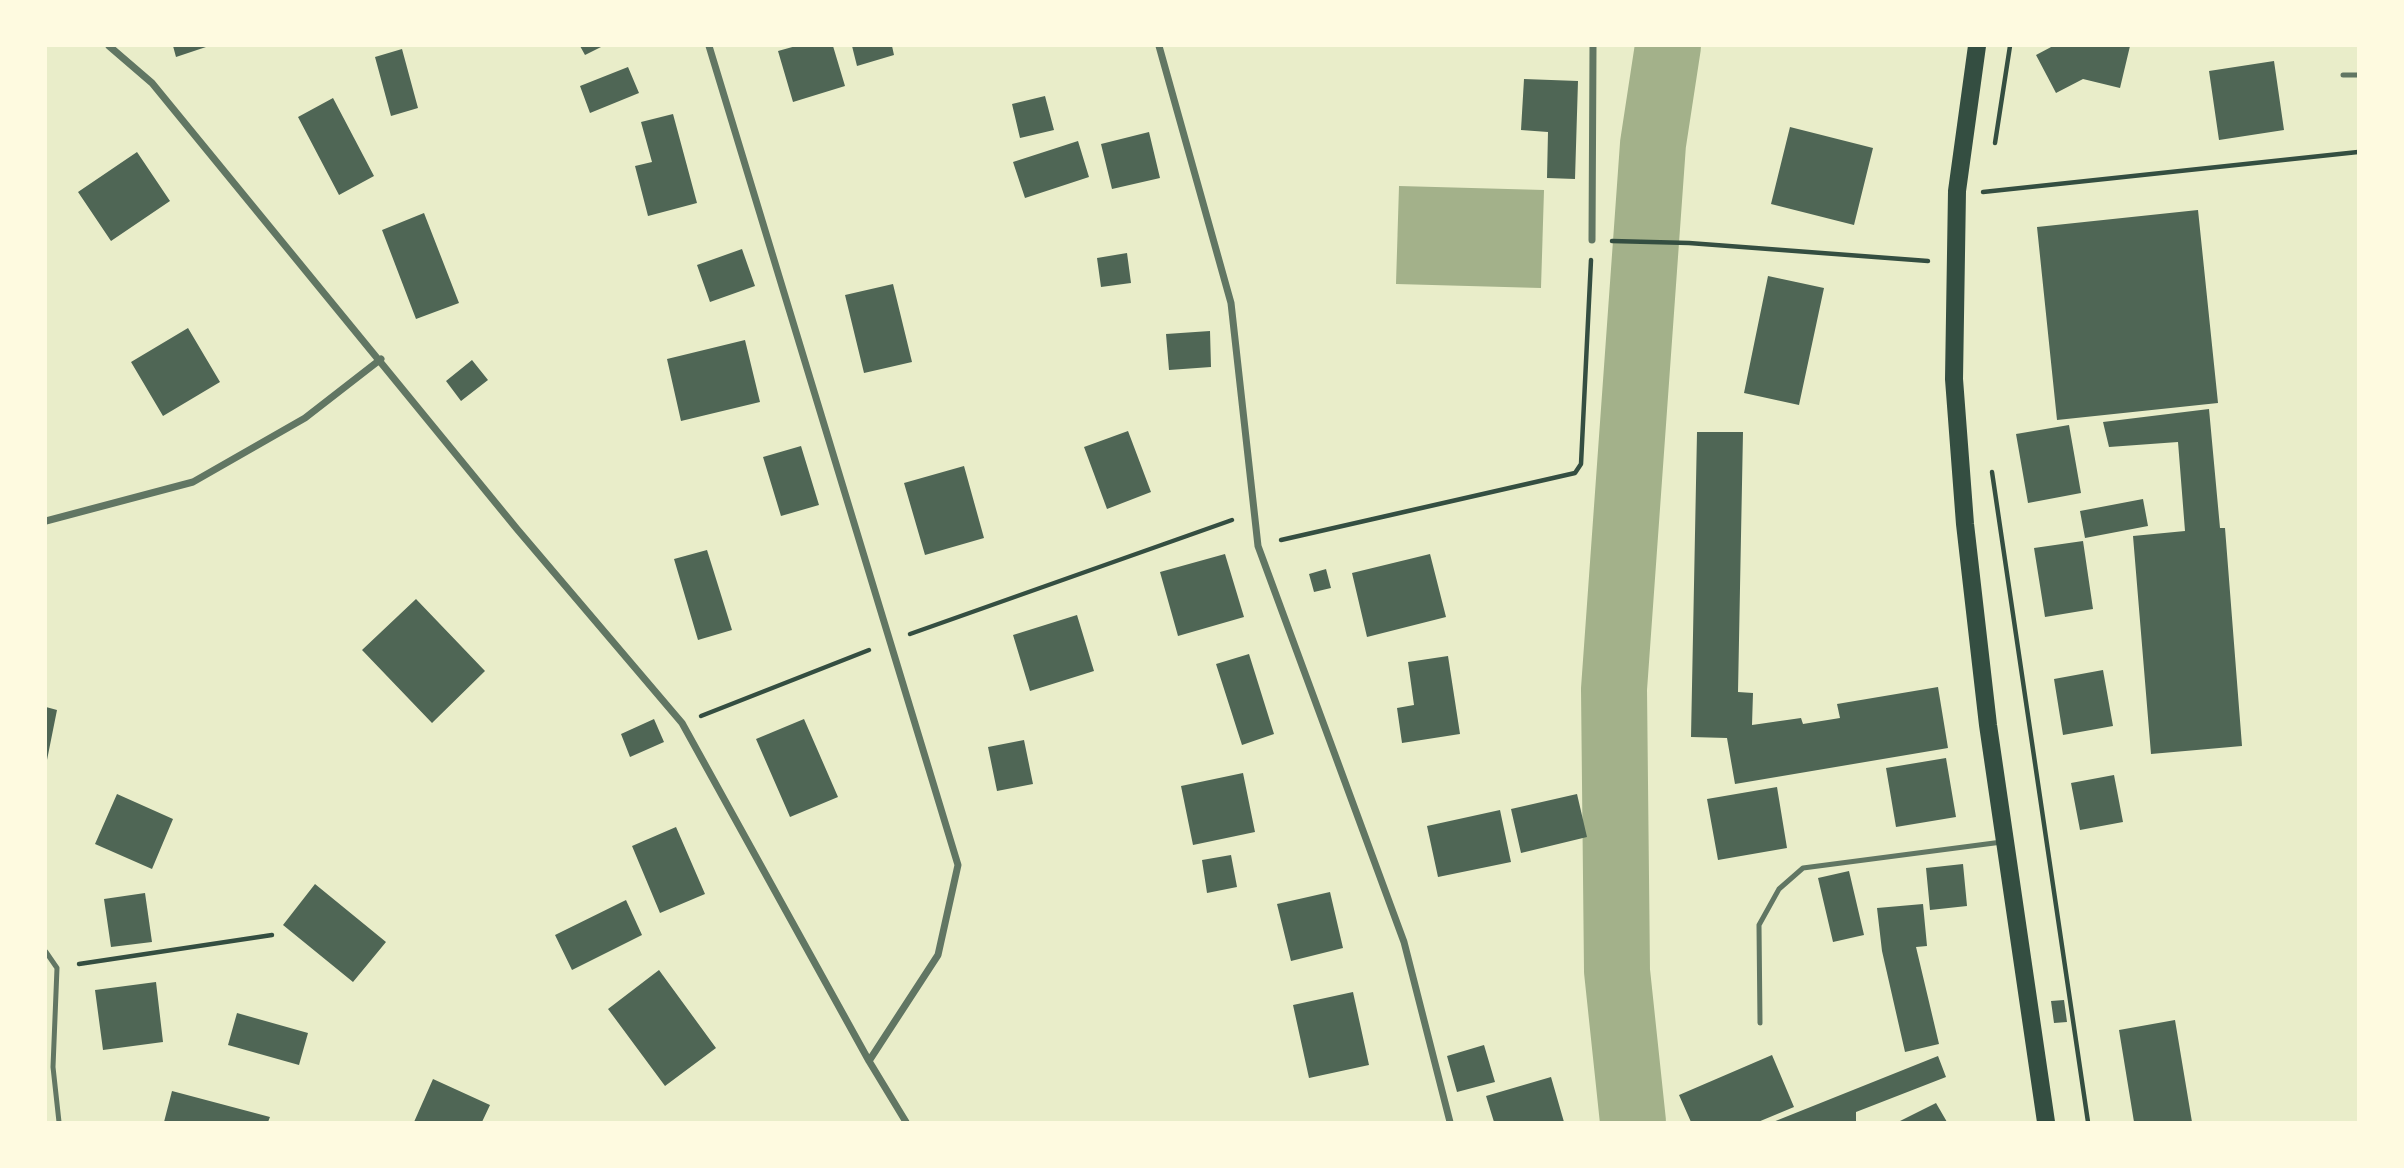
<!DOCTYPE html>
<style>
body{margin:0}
#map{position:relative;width:2404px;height:1168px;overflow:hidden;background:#e9edc9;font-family:"Sofia Sans Condensed",sans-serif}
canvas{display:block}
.frame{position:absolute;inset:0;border:47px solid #fefae0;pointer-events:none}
</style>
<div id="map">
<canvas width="2404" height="1168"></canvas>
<div class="frame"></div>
</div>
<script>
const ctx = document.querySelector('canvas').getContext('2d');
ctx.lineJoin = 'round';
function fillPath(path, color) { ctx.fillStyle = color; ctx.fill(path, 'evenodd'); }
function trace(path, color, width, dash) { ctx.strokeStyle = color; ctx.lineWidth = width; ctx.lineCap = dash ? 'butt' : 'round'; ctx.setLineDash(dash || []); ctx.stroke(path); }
fillPath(new Path2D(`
 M 1399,186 L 1544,190 L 1541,288 L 1396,284 Z`), '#a3b18a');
trace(new Path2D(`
 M 1633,1122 L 1617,971 L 1614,689 L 1653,144 L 1668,46`), '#a3b18a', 66);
fillPath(new Path2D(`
 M 173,46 L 209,46 L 176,57 Z
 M 580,46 L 603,46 L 585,55 Z
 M 796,46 L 833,46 L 845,86 L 793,102 L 778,51 Z
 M 852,46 L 892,46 L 894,55 L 857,66 Z
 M 2053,46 L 2130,46 L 2120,88 L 2083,79 L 2056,93 L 2036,55 Z
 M 402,49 L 418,108 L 391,116 L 375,57 Z
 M 2274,61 L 2284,130 L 2219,140 L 2209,71 Z
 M 628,67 L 639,93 L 590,113 L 580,86 Z
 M 1524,79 L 1578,81 L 1575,179 L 1547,178 L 1548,132 L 1521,130 Z
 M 1045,96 L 1054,130 L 1020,138 L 1012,104 Z
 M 333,98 L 374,176 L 339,195 L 298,117 Z
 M 673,114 L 697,203 L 648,216 L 635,166 L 652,162 L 641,122 Z
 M 1790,127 L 1873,148 L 1854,225 L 1771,204 Z
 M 1149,132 L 1160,178 L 1112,189 L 1101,144 Z
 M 1078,141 L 1089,177 L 1025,198 L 1013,162 Z
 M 137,152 L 170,201 L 111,241 L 78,192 Z
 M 2198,210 L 2218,403 L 2057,420 L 2037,227 Z
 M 424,213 L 459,303 L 416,319 L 382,230 Z
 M 742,249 L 755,286 L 710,302 L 697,265 Z
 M 1127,253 L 1131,283 L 1101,287 L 1097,258 Z
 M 1768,276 L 1824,288 L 1799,405 L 1744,393 Z
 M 893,284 L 912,362 L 864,373 L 845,295 Z
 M 188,328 L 220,382 L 163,416 L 131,362 Z
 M 1210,331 L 1211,367 L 1169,370 L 1166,334 Z
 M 745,340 L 760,402 L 681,421 L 667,359 Z
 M 472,360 L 488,380 L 461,401 L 446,381 Z
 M 2209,409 L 2220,528 L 2225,528 L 2242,746 L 2151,754 L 2133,536 L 2185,531 L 2178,442 L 2109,447 L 2103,422 Z
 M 2069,425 L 2081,493 L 2028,503 L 2016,434 Z
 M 1128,431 L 1151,492 L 1107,509 L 1084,447 Z
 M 1697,432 L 1743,432 L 1738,692 L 1753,693 L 1752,725 L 1801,718 L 1803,724 L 1840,718 L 1837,704 L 1938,687 L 1948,748 L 1735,784 L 1727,738 L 1691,737 Z
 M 801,446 L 819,505 L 781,516 L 763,457 Z
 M 964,466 L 984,538 L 925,555 L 904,483 Z
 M 2143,499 L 2148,526 L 2085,538 L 2080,511 Z
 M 2083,541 L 2093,609 L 2045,617 L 2034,548 Z
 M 707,550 L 732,630 L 698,640 L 674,559 Z
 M 1225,554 L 1244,617 L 1178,636 L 1160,572 Z
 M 1430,554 L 1446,617 L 1367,637 L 1352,573 Z
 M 1326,569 L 1331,588 L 1314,592 L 1309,574 Z
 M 416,599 L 485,671 L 432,723 L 362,650 Z
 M 1077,615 L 1094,671 L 1030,691 L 1013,635 Z
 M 1249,654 L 1274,734 L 1242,745 L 1216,664 Z
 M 1448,656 L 1460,734 L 1402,743 L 1397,708 L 1414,705 L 1408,662 Z
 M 2103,670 L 2113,726 L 2063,735 L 2054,679 Z
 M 46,707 L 57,710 L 47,760 L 46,760 Z
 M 654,719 L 664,742 L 630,757 L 621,734 Z
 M 804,719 L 838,797 L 790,817 L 756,739 Z
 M 1024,740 L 1033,784 L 997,791 L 988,747 Z
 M 1946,758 L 1956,817 L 1896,827 L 1886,768 Z
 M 1243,773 L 1255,832 L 1193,845 L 1181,786 Z
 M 2114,775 L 2123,822 L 2080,830 L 2071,783 Z
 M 1777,787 L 1787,848 L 1718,860 L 1707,799 Z
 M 117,794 L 173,819 L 152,869 L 95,844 Z
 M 1577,794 L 1587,837 L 1521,853 L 1511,809 Z
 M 1500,810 L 1511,862 L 1438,877 L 1427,826 Z
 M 676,827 L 705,894 L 660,913 L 632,846 Z
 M 1231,855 L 1237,887 L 1207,893 L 1202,860 Z
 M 1963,864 L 1967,906 L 1930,910 L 1926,868 Z
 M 1849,871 L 1864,935 L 1833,942 L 1818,878 Z
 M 315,884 L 386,942 L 353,982 L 283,925 Z
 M 1330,892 L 1343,948 L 1291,961 L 1277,904 Z
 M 145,893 L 152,942 L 111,947 L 104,899 Z
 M 626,900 L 642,935 L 572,970 L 555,935 Z
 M 1923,904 L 1927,946 L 1916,947 L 1939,1044 L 1905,1052 L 1882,951 L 1877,908 Z
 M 659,970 L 716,1048 L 665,1086 L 608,1009 Z
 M 156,982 L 163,1042 L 103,1050 L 95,990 Z
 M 1353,992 L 1369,1065 L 1309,1078 L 1293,1005 Z
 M 2064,1000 L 2067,1022 L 2054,1023 L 2051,1001 Z
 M 237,1013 L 308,1033 L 299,1065 L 228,1045 Z
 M 2175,1020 L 2192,1122 L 2134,1122 L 2119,1030 Z
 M 1484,1045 L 1495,1082 L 1457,1092 L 1447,1056 Z
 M 1772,1055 L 1794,1107 L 1758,1122 L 1691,1122 L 1679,1095 Z
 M 1938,1056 L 1946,1077 L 1856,1112 L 1856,1122 L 1773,1122 Z
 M 1551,1077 L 1564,1122 L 1494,1122 L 1486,1096 Z
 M 433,1079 L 490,1105 L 482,1122 L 414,1122 Z
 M 172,1091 L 270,1117 L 268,1122 L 164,1122 Z
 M 1936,1103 L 1947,1122 L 1898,1122 Z`), '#4f6655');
trace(new Path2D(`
 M 1995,143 L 2010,46
 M 1983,192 L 2358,152
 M 1612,241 L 1689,243 L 1928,261
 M 1992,472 L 2088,1122
 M 1281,540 L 1575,473 L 1581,464 L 1591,260
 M 910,634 L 1232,520
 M 701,716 L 869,650
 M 79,964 L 272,935`), '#344e41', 4.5);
trace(new Path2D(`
 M 2343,75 L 2358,75
 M 46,952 L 57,968 L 53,1067 L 59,1122
 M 1760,1023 L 1759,925 L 1779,889 L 1803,868 L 2002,842`), '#617663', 5);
trace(new Path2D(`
 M 109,46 L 152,83 L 517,529 L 682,723 L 869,1061 L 906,1122
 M 709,46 L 958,865 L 938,955 L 869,1061
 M 1159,46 L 1231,303 L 1258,546 L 1404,942 L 1450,1122
 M 1592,240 L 1593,46
 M 46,521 L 193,482 L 305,418 L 381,359`), '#617663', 7);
trace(new Path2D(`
 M 1977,46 L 1957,191 L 1954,379 L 1965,524 L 1988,725 L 2046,1122`), '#344e41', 18);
</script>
